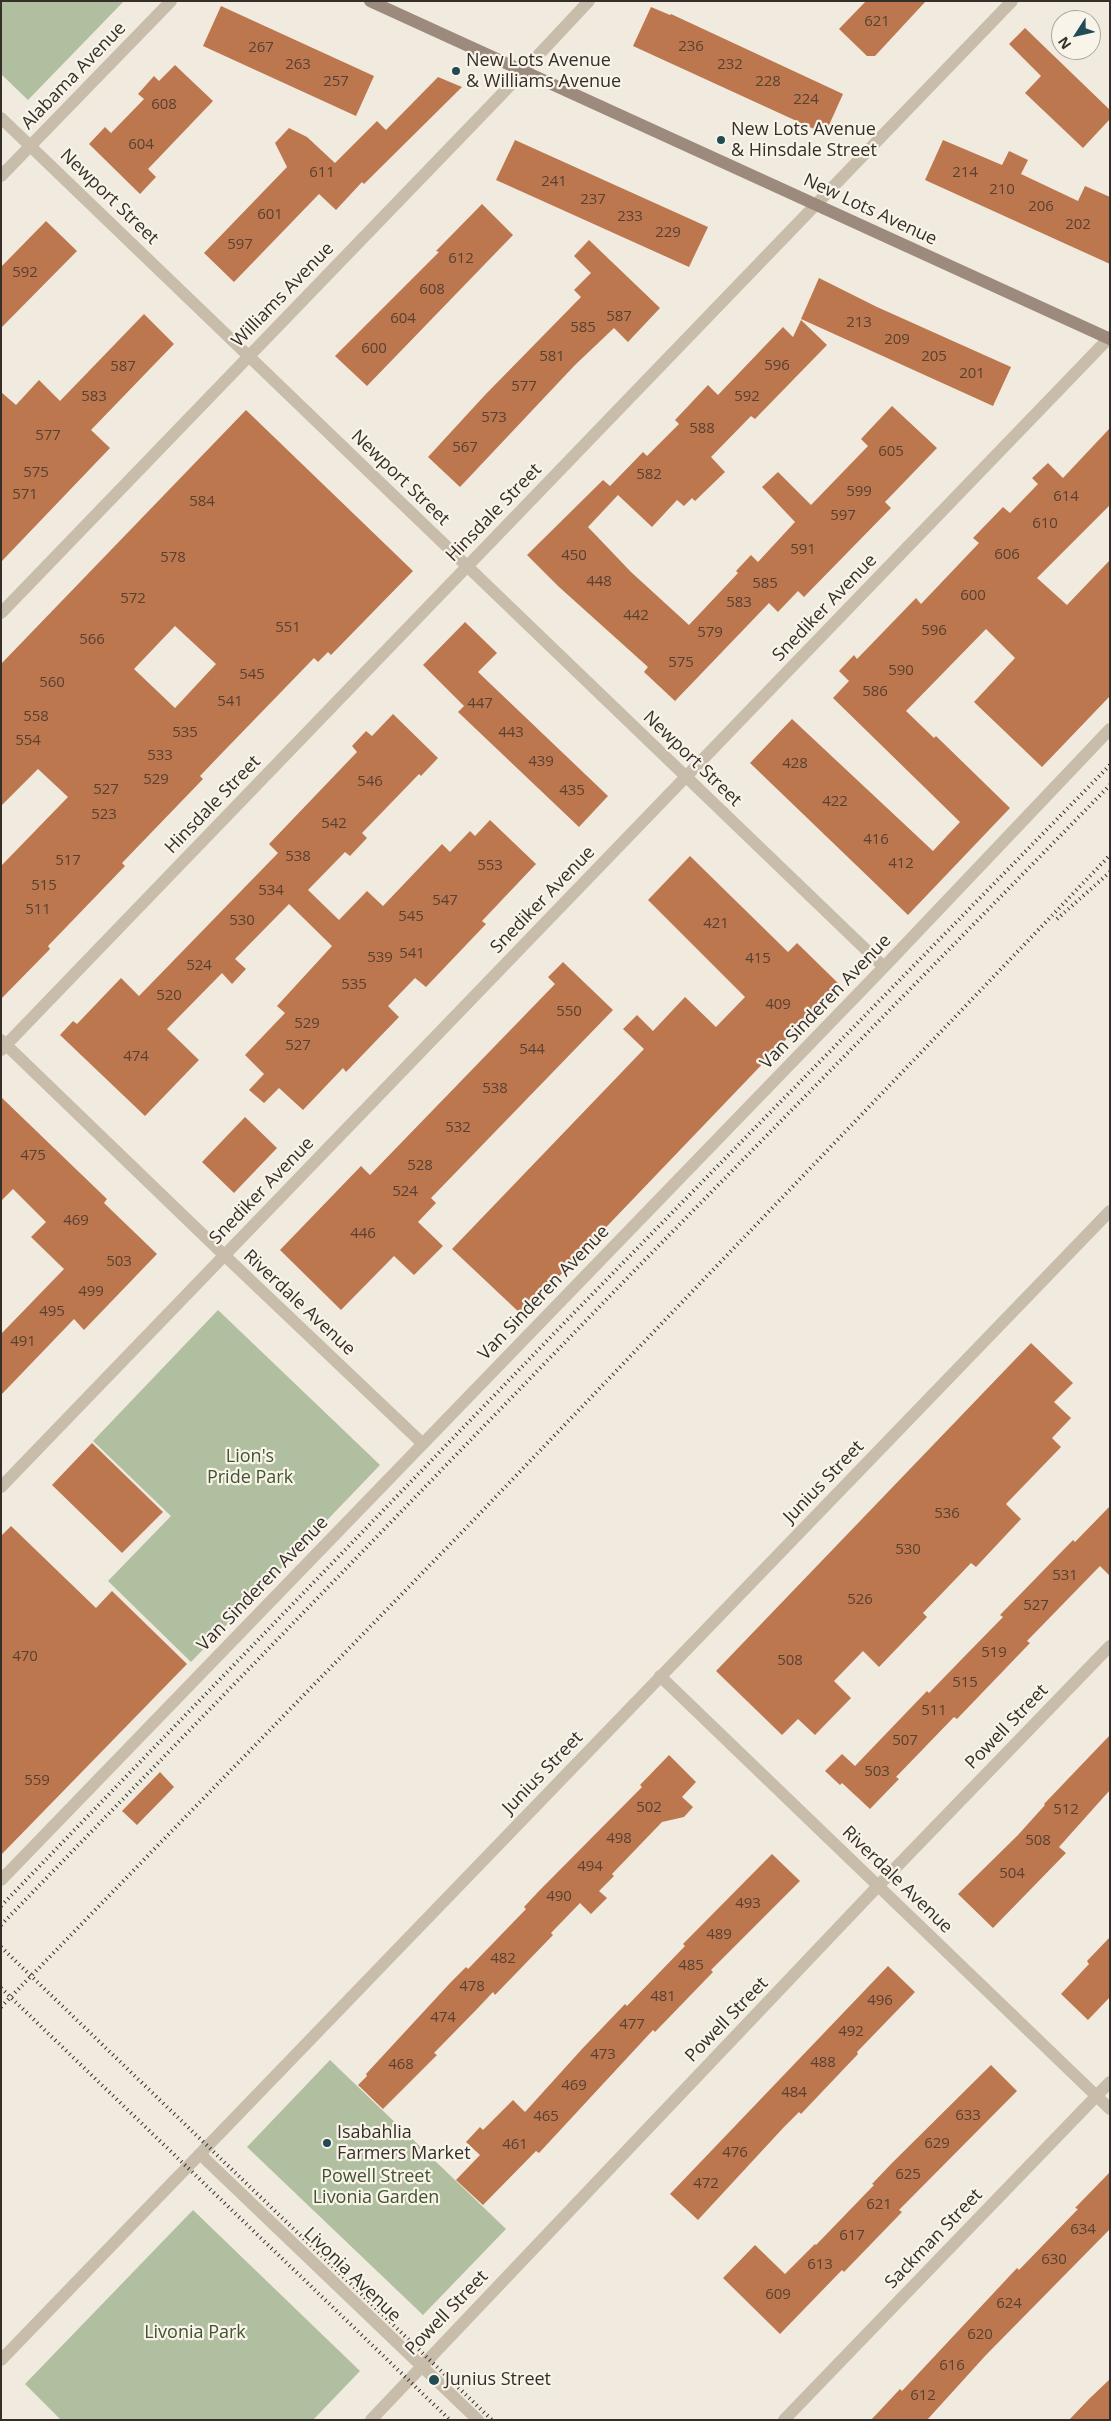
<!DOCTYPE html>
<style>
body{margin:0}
#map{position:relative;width:1111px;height:2421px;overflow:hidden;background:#f1eade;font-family:"Open Sans",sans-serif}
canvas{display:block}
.frame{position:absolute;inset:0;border:2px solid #362f29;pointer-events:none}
.north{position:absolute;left:1051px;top:10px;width:50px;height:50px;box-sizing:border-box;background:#f9f4ea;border:1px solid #aba59d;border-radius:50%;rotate:235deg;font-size:14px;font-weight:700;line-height:20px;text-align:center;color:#362f29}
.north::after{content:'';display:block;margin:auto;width:18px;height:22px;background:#224b55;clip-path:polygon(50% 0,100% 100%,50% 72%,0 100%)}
</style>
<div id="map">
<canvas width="1111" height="2421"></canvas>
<div class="frame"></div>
<div class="north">N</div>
</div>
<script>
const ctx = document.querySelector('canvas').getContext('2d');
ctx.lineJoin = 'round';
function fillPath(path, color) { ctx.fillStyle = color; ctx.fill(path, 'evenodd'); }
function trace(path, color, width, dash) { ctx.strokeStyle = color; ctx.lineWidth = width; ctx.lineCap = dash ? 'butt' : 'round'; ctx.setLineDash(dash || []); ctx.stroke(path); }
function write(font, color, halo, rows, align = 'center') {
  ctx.font = font + ' "Open Sans",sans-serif'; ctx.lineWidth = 4.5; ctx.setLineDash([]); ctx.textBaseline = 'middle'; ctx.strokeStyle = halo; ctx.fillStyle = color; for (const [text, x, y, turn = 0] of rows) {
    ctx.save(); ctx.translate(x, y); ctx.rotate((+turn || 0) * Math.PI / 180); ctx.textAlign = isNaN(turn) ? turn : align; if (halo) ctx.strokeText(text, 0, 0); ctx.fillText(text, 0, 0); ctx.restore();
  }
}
fillPath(new Path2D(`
 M 1,1 L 124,1 L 28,100 L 1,74 Z
 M 218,1310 L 380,1465 L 191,1662 L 108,1581 L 171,1516 L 93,1441 Z
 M 330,2060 L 506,2229 L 423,2315 L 247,2147 Z
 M 193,2210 L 360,2371 L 313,2420 L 61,2420 L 25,2384 Z`), '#b0bf9f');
fillPath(new Path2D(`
 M 866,1 L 926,1 L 875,56 L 867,56 L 839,29 Z
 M 221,6 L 374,76 L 356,116 L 203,46 Z
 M 651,7 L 670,15 L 671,14 L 843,94 L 825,134 L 633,46 Z
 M 1025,28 L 1110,110 L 1110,119 L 1083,148 L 1025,93 L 1041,76 L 1009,44 Z
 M 175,65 L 213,101 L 148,169 L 156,177 L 140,194 L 89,144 L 105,127 L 111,133 L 144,99 L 138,94 L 154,76 L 159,81 Z
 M 438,77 L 462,87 L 364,184 L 362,182 L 336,210 L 319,194 L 234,282 L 204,253 L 287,167 L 275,143 L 289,128 L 307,137 L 335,163 L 377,121 L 386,130 Z
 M 515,140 L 708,227 L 689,267 L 496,180 Z
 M 943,140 L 1002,165 L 1009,151 L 1028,160 L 1021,174 L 1078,201 L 1085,186 L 1110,197 L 1110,264 L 925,180 Z
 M 482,204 L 513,235 L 367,386 L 335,356 L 439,252 L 436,251 Z
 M 46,221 L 77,251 L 1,328 L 1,267 Z
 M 589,240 L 660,308 L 628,342 L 614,328 L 575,365 L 460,487 L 428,457 L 485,395 L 581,297 L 574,290 L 591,273 L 574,256 Z
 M 819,278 L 877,307 L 1011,367 L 993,406 L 801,319 Z
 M 144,314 L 174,344 L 91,430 L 110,448 L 1,562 L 1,392 L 16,405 L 39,380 L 60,401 Z
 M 801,320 L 827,345 L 755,419 L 751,416 L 711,457 L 725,472 L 695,501 L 692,498 L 684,506 L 677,500 L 652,527 L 618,495 L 588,527 L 631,572 L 689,625 L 738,573 L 736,571 L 751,555 L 758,562 L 795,522 L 762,487 L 778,472 L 811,505 L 868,446 L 861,439 L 892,406 L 937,448 L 885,502 L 891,508 L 804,597 L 798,591 L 778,612 L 769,603 L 675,701 L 644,672 L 648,667 L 558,586 L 527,555 L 603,480 L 610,486 L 643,452 L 647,456 L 679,424 L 675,420 L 708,385 L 718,395 L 783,327 L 793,337 Z
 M 246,410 L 413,571 L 331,655 L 328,652 L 318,662 L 314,658 L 222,753 L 200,776 L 203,779 L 122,863 L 125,866 L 48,946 L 50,949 L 1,999 L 1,866 L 68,797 L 38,769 L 1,806 L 1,664 ZM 175,626 L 216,664 L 175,708 L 134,669 Z
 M 1110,428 L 1110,505 L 1037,578 L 1067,605 L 1110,560 L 1110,696 L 1042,767 L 974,702 L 1015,658 L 986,629 L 906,711 L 934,738 L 936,736 L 1010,808 L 908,915 L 750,763 L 792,719 L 933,851 L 960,822 L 833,698 L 849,681 L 839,671 L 854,655 L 857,659 L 916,598 L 921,604 L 979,543 L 973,538 L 1003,507 L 1010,513 L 1038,484 L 1032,478 L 1048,463 L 1063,478 Z
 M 465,622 L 497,653 L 478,672 L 608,796 L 579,827 L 458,712 L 464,706 L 423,665 Z
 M 393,714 L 438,758 L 421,776 L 419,774 L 362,833 L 367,838 L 350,856 L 345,852 L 308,890 L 339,920 L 367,891 L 383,906 L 442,844 L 450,852 L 470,831 L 475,836 L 490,820 L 536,864 L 482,921 L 486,924 L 426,987 L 415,978 L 388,1006 L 399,1017 L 346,1072 L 343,1068 L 303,1110 L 279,1088 L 264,1103 L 249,1090 L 264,1074 L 245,1055 L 285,1013 L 277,1006 L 332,946 L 289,904 L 235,959 L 246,969 L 232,984 L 222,973 L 167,1029 L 199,1060 L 145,1116 L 60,1035 L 73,1021 L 77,1024 L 121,978 L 139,996 L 278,853 L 269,844 L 357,752 L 352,746 L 366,731 L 372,736 Z
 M 690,856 L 788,952 L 797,943 L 839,984 L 522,1315 L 452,1249 L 644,1049 L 623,1029 L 637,1015 L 653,1031 L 685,997 L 716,1027 L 745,997 L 648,900 Z
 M 563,962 L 613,1010 L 431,1198 L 436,1203 L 418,1222 L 443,1246 L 414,1275 L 394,1256 L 341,1310 L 280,1250 L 361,1166 L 370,1175 L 555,984 L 548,977 Z
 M 1,1097 L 107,1199 L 104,1203 L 157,1254 L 84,1330 L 74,1319 L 1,1395 L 1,1334 L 64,1269 L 31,1237 L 46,1222 L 13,1189 L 1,1201 Z
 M 245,1117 L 277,1148 L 234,1193 L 202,1162 Z
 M 1031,1343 L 1073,1383 L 1054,1402 L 1071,1418 L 1052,1438 L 1061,1447 L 1006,1504 L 1021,1519 L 976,1567 L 971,1563 L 923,1613 L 927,1617 L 879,1667 L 863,1651 L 834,1681 L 851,1698 L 815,1735 L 798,1719 L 782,1735 L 716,1671 Z
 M 92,1443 L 163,1512 L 122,1553 L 52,1485 Z
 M 1110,1506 L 1110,1576 L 1100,1566 L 1027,1641 L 1030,1643 L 957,1719 L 954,1717 L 896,1777 L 899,1779 L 870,1809 L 842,1783 L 840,1785 L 825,1771 L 842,1754 L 855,1766 L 927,1691 L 929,1693 L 959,1662 L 1003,1617 L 1000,1615 L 1073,1540 L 1075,1542 Z
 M 11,1526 L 96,1608 L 112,1591 L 187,1664 L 1,1855 L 1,1536 Z
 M 1110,1735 L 1110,1790 L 1059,1847 L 1066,1853 L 993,1928 L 958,1894 L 1018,1835 L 1045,1805 L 1044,1804 Z
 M 669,1755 L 696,1782 L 682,1797 L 693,1807 L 684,1817 L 662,1822 L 612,1874 L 614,1876 L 599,1891 L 607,1898 L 591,1914 L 580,1903 L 551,1933 L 553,1935 L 495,1995 L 493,1992 L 478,2008 L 434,2053 L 437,2055 L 383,2109 L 358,2085 L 367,2076 L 366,2074 L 451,1982 L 466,1967 L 468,1969 L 526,1909 L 524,1907 L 538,1892 L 642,1787 L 640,1785 Z
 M 160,1772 L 174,1787 L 137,1825 L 122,1811 Z
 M 772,1854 L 800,1881 L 711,1970 L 713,1972 L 655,2032 L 653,2030 L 539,2153 L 536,2151 L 483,2205 L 456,2180 L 480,2155 L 466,2142 L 480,2127 L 483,2130 L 513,2100 L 525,2112 L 582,2049 L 625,2004 L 627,2006 L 685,1946 L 683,1944 Z
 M 1110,1937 L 1110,1997 L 1088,2020 L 1061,1994 L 1089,1964 L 1087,1961 Z
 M 888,1966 L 915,1992 L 857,2052 L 858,2054 L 801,2114 L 799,2112 L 784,2127 L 698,2220 L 670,2194 Z
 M 991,2065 L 1017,2091 L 899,2210 L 902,2212 L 844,2272 L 842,2270 L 780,2334 L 723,2278 L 755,2245 L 785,2274 L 815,2244 L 816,2245 L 874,2185 L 872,2184 L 891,2164 Z
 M 1110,2172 L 1110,2229 L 986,2355 L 927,2420 L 871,2420 L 900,2389 L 902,2391 L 1017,2268 L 1019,2270 L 1078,2209 L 1075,2208 Z
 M 1110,2379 L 1110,2420 L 1069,2420 L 1089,2399 Z`), '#bd774f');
trace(new Path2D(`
 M 1,118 L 884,967
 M 1,176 L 171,1
 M 1,613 L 500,96 L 589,1
 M 1,1040 L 224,1255 L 423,1444
 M 1,1050 L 1012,1
 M 1,1487 L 1110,337
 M 660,1676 L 1110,2109
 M 1,1880 L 884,967 L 1110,729
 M 201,2155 L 478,2420
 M 1,2360 L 1110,1211
 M 371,2420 L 878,1886 L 1110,1646
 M 784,2420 L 1110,2082`), '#c8bcaa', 12);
trace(new Path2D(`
 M 370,1 L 1110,339`), '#9c8b7c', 12);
trace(new Path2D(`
 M 1057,919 L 1110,872
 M 1,1906 L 570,1317 L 1110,765
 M 1,1925 L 635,1270 L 1110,785
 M 1,1947 L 492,2420
 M 1,1988 L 450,2420
 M 1,2007 L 465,1529 L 1110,855`), '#362f29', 4, [1, 4]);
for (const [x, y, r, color] of [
 [456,71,5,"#224b55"],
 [721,140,5,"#224b55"],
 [327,2143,5,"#224b55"],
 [434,2380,6,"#224b55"]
]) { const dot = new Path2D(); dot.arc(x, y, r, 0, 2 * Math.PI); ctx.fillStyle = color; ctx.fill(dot); trace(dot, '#f9f4ea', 2); }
write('15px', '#584132', null, [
 ["621",877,22],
 ["236",691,47],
 ["267",261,48],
 ["263",298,65],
 ["232",730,65],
 ["257",336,82],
 ["228",768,82],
 ["224",806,100],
 ["608",164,105],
 ["604",141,145],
 ["611",322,173],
 ["214",965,173],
 ["241",554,182],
 ["210",1002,190],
 ["237",593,200],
 ["206",1041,207],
 ["601",270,215],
 ["233",630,217],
 ["202",1078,225],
 ["229",668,233],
 ["597",240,245],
 ["612",461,259],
 ["592",25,273],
 ["608",432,290],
 ["587",619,317],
 ["604",403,319],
 ["213",859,323],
 ["585",583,328],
 ["209",897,340],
 ["600",374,349],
 ["581",552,357],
 ["205",934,357],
 ["596",777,366],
 ["587",123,367],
 ["201",972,374],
 ["577",524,387],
 ["583",94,397],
 ["592",747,397],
 ["573",494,418],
 ["588",702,429],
 ["577",48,436],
 ["567",465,448],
 ["605",891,452],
 ["575",36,473],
 ["582",649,475],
 ["599",859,492],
 ["571",25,495],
 ["614",1066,497],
 ["584",202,502],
 ["597",843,516],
 ["610",1045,524],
 ["591",803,550],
 ["606",1007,555],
 ["450",574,556],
 ["578",173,558],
 ["448",599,582],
 ["585",765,584],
 ["600",973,596],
 ["572",133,599],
 ["583",739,603],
 ["442",636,616],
 ["551",288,628],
 ["596",934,631],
 ["579",710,633],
 ["566",92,640],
 ["575",681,663],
 ["590",901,671],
 ["545",252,675],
 ["560",52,683],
 ["586",875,692],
 ["541",230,702],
 ["447",480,704],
 ["558",36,717],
 ["535",185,733],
 ["443",511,733],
 ["554",28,741],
 ["533",160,756],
 ["439",541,762],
 ["428",795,764],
 ["529",156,780],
 ["546",370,782],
 ["527",106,790],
 ["435",572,791],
 ["422",835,802],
 ["523",104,815],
 ["542",334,824],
 ["416",876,840],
 ["538",298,857],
 ["517",68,861],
 ["412",901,864],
 ["553",490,866],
 ["515",44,886],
 ["534",271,891],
 ["547",445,901],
 ["511",38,910],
 ["545",411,917],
 ["530",242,921],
 ["421",716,924],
 ["541",412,954],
 ["539",380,958],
 ["415",758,959],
 ["524",199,966],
 ["535",354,985],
 ["520",169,996],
 ["409",778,1005],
 ["550",569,1012],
 ["529",307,1024],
 ["527",298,1046],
 ["544",532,1050],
 ["474",136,1057],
 ["538",495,1089],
 ["532",458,1128],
 ["475",33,1156],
 ["528",420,1166],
 ["524",405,1192],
 ["469",76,1221],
 ["446",363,1234],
 ["503",119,1262],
 ["499",91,1292],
 ["495",52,1312],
 ["491",23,1342],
 ["536",947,1514],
 ["530",908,1550],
 ["531",1065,1576],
 ["526",860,1600],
 ["527",1036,1606],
 ["519",994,1653],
 ["470",25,1657],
 ["508",790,1661],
 ["515",965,1683],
 ["511",934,1711],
 ["507",905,1741],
 ["503",877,1772],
 ["559",37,1781],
 ["502",649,1808],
 ["512",1066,1810],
 ["498",619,1839],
 ["508",1038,1841],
 ["494",590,1867],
 ["504",1012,1874],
 ["490",559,1897],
 ["493",748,1904],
 ["489",719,1935],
 ["482",503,1959],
 ["485",691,1966],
 ["478",472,1987],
 ["481",663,1997],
 ["496",880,2001],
 ["474",443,2018],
 ["477",632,2025],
 ["492",851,2032],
 ["473",603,2055],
 ["488",823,2063],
 ["468",401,2065],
 ["469",574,2086],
 ["484",794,2093],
 ["633",968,2116],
 ["465",546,2117],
 ["629",937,2144],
 ["461",515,2145],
 ["476",735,2153],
 ["625",908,2175],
 ["472",706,2184],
 ["621",879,2205],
 ["634",1083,2230],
 ["617",852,2236],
 ["630",1054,2260],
 ["613",820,2265],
 ["609",778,2295],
 ["624",1009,2304],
 ["620",980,2335],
 ["616",952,2366],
 ["612",923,2396]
]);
write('18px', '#362f29', '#f9f4ea', [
 ["New Lots Avenue",466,61],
 ["& Williams Avenue",466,82],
 ["New Lots Avenue",731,130],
 ["& Hinsdale Street",731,151],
 ["Isabahlia",337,2133],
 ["Farmers Market",337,2154],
 ["Junius Street",445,2380]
], 'left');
write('18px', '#362f29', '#f9f4ea', [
 ["Alabama Avenue",74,76,-46],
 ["Newport Street",109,197,44],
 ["New Lots Avenue",870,210,25],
 ["Williams Avenue",283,295,-46],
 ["Newport Street",400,478,44],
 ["Hinsdale Street",494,513,-46],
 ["Snediker Avenue",825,608,-46],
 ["Newport Street",692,759,44],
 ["Hinsdale Street",213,805,-46],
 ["Snediker Avenue",543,900,-46],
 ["Van Sinderen Avenue",826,1002,-46],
 ["Snediker Avenue",262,1191,-46],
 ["Van Sinderen Avenue",544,1293,-46],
 ["Riverdale Avenue",299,1303,43],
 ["Junius Street",824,1482,-46],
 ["Van Sinderen Avenue",263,1584,-46],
 ["Powell Street",1007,1727,-46],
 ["Junius Street",543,1773,-46],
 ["Riverdale Avenue",897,1880,44],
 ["Powell Street",727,2020,-46],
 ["Sackman Street",934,2239,-46],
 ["Livonia Avenue",352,2275,44],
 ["Powell Street",447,2313,-46]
]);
write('18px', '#41532f', '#f9f4ea', [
 ["Lion's",250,1457],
 ["Pride Park",250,1478],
 ["Powell Street",376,2177],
 ["Livonia Garden",376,2198],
 ["Livonia Park",195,2333]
]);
</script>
